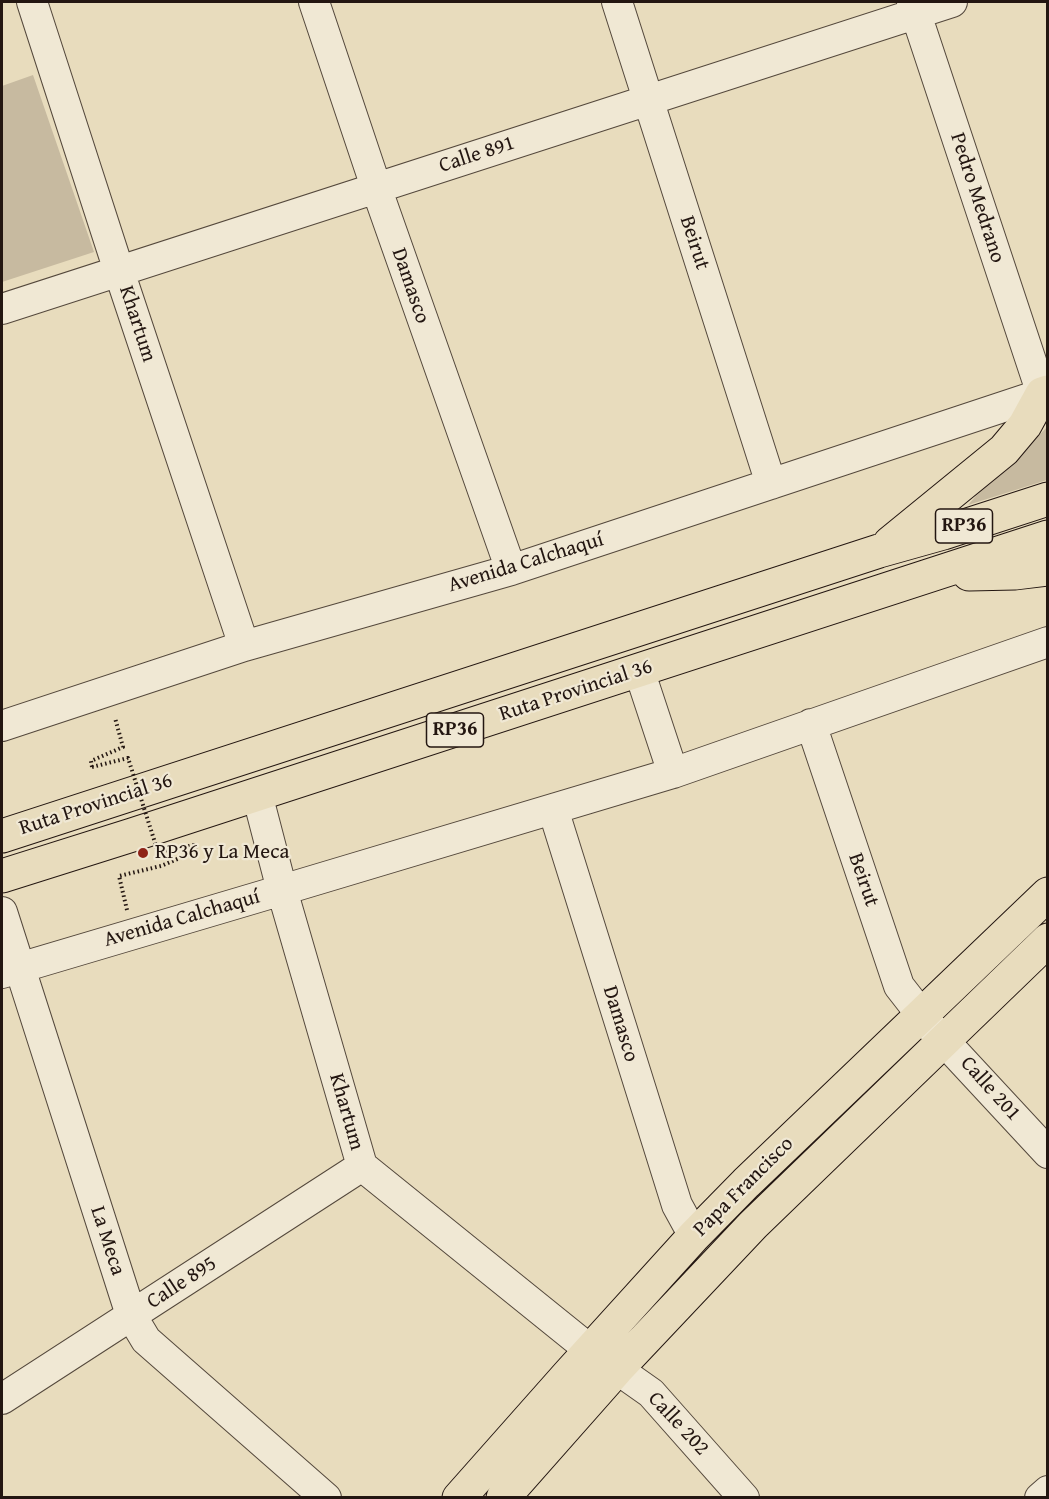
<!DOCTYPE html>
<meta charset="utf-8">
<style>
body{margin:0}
#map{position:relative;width:1049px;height:1499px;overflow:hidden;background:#e8dcbd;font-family:"Gentium Book Plus",serif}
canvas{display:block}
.frame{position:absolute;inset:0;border:3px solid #231611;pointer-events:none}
</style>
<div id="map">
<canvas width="1049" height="1499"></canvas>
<div class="frame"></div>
</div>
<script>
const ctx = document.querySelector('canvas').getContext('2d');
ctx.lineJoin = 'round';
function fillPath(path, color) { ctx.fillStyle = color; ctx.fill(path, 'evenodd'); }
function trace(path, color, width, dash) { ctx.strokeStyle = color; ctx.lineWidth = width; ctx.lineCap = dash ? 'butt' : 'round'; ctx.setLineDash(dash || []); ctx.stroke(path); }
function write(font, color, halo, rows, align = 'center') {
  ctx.font = font + ' "Gentium Book Plus",serif'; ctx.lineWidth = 4.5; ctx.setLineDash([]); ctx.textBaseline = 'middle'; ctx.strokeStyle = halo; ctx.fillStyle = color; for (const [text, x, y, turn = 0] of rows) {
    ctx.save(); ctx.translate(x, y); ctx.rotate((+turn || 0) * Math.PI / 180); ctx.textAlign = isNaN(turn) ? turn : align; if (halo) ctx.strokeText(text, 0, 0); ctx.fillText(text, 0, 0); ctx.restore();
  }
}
fillPath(new Path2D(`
 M 33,75 L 94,252 L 2,282 L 2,86 Z
 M 1047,427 L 1047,480 L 968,505 L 988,482 L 1025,450 Z
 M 912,1043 L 917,1044 L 638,1328 L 632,1328 L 724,1221 Z`), '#c7baa0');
const minor = new Path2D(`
 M 32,2 L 119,271 L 244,646
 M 314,2 L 376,187 L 511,570
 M 617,2 L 771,484
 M 2,309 L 952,2
 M 639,670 L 673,773
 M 811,724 L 899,986 L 931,1027 L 1048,1153
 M 2,726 L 244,646 L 511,570 L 1042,394 L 912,2
 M 257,794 L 282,890 L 362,1166 L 590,1350 L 651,1393 L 744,1498
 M 553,809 L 677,1205 L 694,1236
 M 2,912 L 131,1315 L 146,1340 L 326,1498
 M 2,973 L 282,890 L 673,773 L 1048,642
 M 2,1399 L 362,1166
 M 1040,1498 L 1048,1491`);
const major = new Path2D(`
 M 890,543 L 1004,450 L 1025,425 L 1042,394 L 1048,392
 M 969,574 L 1015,573 L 1048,569
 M 2,836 L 879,551 L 943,533 L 1048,499
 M 2,876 L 132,835 L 1048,537
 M 459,1498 L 568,1375 L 694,1236 L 746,1183 L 1048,894
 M 503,1498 L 617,1369 L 753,1225 L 1048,940`);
trace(minor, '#54483c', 32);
trace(major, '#231611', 35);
trace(new Path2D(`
 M 92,767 L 91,761 L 123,747 L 115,718
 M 127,910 L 119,876 L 161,866 L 196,851`), '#231611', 4, [1.5, 3]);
trace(minor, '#f0e8d4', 30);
trace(major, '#e8dcbd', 33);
trace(new Path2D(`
 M 92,767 L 128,758 L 158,852 L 194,845 L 196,851`), '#231611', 4, [1.5, 3]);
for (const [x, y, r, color] of [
 [143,853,6,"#8f2418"]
]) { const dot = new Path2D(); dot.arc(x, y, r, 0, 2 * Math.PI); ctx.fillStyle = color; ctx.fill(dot); trace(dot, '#f0e8d4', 2); }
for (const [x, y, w] of [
 [964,526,57],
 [455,730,57]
]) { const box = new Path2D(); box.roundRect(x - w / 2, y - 17, w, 34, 4.5); ctx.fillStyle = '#f0e8d4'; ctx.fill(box); trace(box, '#231611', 1.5); }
write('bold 20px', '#231611', null, [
 ["RP36",964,526],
 ["RP36",455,730]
]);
write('21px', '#231611', '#f0e8d4', [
 ["Calle 891",477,155,-18],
 ["Pedro Medrano",977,198,72],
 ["Beirut",694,243,72],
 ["Damasco",410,286,71],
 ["Khartum",137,324,72],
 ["Avenida Calchaquí",526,563,-17],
 ["Ruta Provincial 36",576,691,-18],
 ["Ruta Provincial 36",96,805,-18],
 ["Beirut",863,880,71],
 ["Avenida Calchaquí",182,919,-16],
 ["Damasco",620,1024,73],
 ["Calle 201",990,1089,48],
 ["Khartum",346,1112,74],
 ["Papa Francisco",744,1187,-45],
 ["La Meca",107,1241,72],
 ["Calle 895",182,1283,-33],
 ["Calle 202",678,1424,47]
]);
write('21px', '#231611', '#f0e8d4', [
 ["RP36 y La Meca",155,853]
], 'left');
</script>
